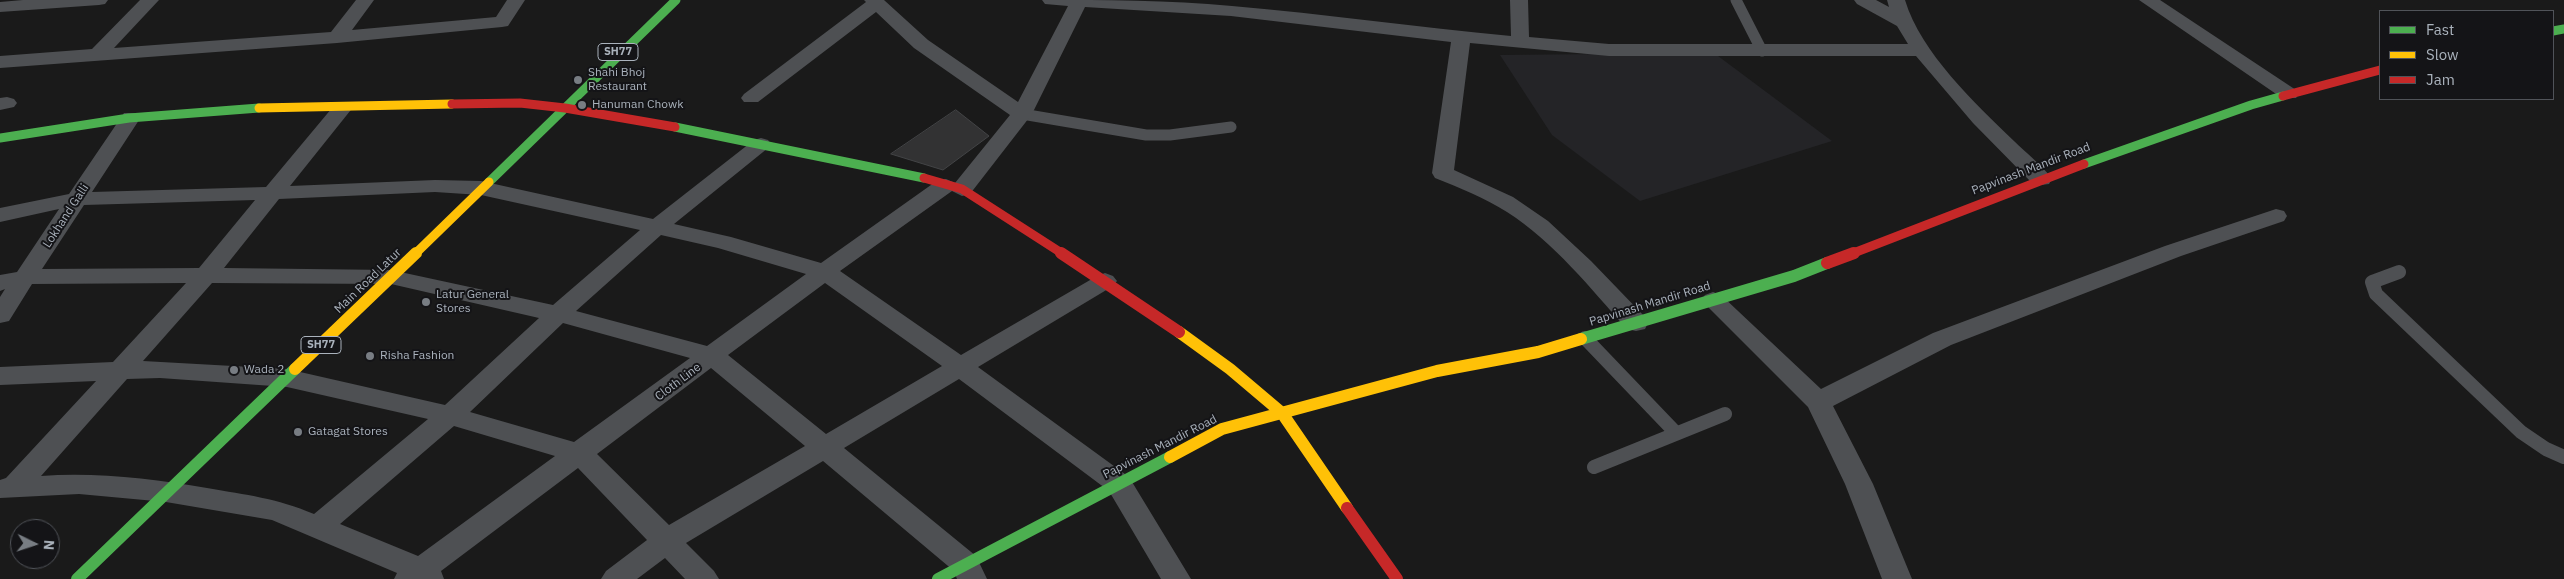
<!DOCTYPE html>
<style>
body{margin:0}
#map{position:relative;width:2564px;height:579px;overflow:hidden;background:#1a1a1a;font-family:"IBM Plex Sans",sans-serif}
canvas{display:block}
.legend{position:absolute;left:2379px;top:10px;width:175px;height:90px;box-sizing:border-box;background:#141417;border:1px solid #505359;margin:0;padding:6px 9px;list-style:none;font-size:15px;color:#aab2bc}
.legend li{display:flex;align-items:center;gap:10px;height:25px}
.legend b{width:25px;border:1px solid #505359}
.north{position:absolute;left:10px;top:519px;width:50px;height:50px;box-sizing:border-box;background:#141417;border:1px solid #505359;border-radius:50%;rotate:94deg;font-size:14px;font-weight:700;line-height:20px;text-align:center;color:#aab2bc}
.north::after{content:'';display:block;margin:auto;width:18px;height:22px;background:#787d83;clip-path:polygon(50% 0,100% 100%,50% 72%,0 100%)}
</style>
<div id="map">
<canvas width="2564" height="579"></canvas>
<ul class="legend">
<li><b style="height:6px;background:#4caf50"></b>Fast</li>
<li><b style="height:6px;background:#ffc107"></b>Slow</li>
<li><b style="height:6px;background:#c62828"></b>Jam</li>
</ul>
<div class="north">N</div>
</div>
<script>
const ctx = document.querySelector('canvas').getContext('2d');
ctx.lineJoin = 'round';
function fillPath(path, color) { ctx.fillStyle = color; ctx.fill(path, 'evenodd'); }
function trace(path, color, width, dash) { ctx.strokeStyle = color; ctx.lineWidth = width; ctx.lineCap = dash ? 'butt' : 'round'; ctx.setLineDash(dash || []); ctx.stroke(path); }
function write(font, color, halo, rows, align = 'center') {
  ctx.font = font + ' "IBM Plex Sans",sans-serif'; ctx.lineWidth = 4; ctx.setLineDash([]); ctx.textBaseline = 'middle'; ctx.strokeStyle = halo; ctx.fillStyle = color; for (const [text, x, y, turn = 0] of rows) {
    ctx.save(); ctx.translate(x, y); ctx.rotate((+turn || 0) * Math.PI / 180); ctx.textAlign = isNaN(turn) ? turn : align; if (halo) ctx.strokeText(text, 0, 0); ctx.fillText(text, 0, 0); ctx.restore();
  }
}
fillPath(new Path2D(`
 M 1714,53 L 1832,141 L 1640,201 L 1552,135 L 1500,55 Z`), '#242427');
const building = new Path2D(`
 M 956,110 L 989,136 L 943,170 L 891,154 Z`);
fillPath(building, '#323233');
trace(building, '#434446', 1);
trace(new Path2D(`
 M 1736,0 L 1762,51
 M 1022,114 L 1146,135 L 1170,135 L 1231,127`), '#4e5053', 11);
trace(new Path2D(`
 M 2399,272 L 2372,282 L 2376,294 L 2521,432 L 2546,449 L 2564,457
 M 1585,338 L 1676,433
 M 1594,467 L 1725,414`), '#4e5053', 14);
fillPath(new Path2D(`
 M 23,0 L 108,0 L 105,4 L 99,5 L 0,12 L 0,2 Z
 M 140,0 L 159,0 L 114,48 L 331,32 L 356,0 L 374,0 L 352,30 L 496,17 L 507,0 L 525,0 L 508,26 L 502,27 L 337,43 L 0,68 L 0,56 L 92,49 Z
 M 864,0 L 884,0 L 928,40 L 1018,102 L 1068,6 L 1045,4 L 1042,0 C 1105,0 1168,0 1232,6 C 1325,14 1417,27 1511,36 L 1510,0 L 1528,0 L 1529,37 L 1609,44 L 1908,44 L 1897,26 L 1857,4 L 1854,0 L 1876,0 L 1889,7 L 1887,0 L 1905,0 C 1921,53 1975,103 2014,141 C 2026,153 2042,165 2052,179 L 2049,184 L 2041,185 L 2033,184 L 1973,123 L 1916,56 L 1609,56 L 1470,43 L 1454,170 L 1513,197 L 1548,221 L 1591,261 L 1645,317 L 1648,323 L 1645,329 L 1636,331 L 1627,329 C 1590,288 1554,242 1507,212 C 1485,198 1460,188 1435,178 L 1432,173 L 1451,42 L 1231,16 L 1085,7 L 1032,114 L 970,194 L 962,196 L 952,191 L 840,271 L 961,355 L 1097,276 L 1105,273 L 1113,276 L 1117,281 L 1113,286 L 978,367 L 1129,477 L 1191,579 L 1161,579 L 1109,491 L 959,379 L 844,448 L 976,556 L 987,579 L 957,579 L 954,571 L 823,461 L 686,543 L 714,571 L 719,579 L 685,579 L 665,558 L 637,579 L 601,579 L 606,571 L 647,540 L 578,468 L 441,571 L 444,579 L 394,579 L 397,573 L 272,520 L 166,502 L 79,494 L 0,498 L 0,480 L 6,478 L 96,381 L 0,385 L 0,367 L 113,362 L 186,283 L 32,284 L 9,321 L 0,323 L 0,297 L 5,289 L 0,291 L 0,275 L 17,272 L 59,209 L 0,222 L 0,208 L 69,194 L 124,113 L 138,113 L 141,117 L 92,192 L 266,187 L 337,102 L 351,102 L 354,106 L 290,186 L 435,180 L 481,181 L 653,219 L 754,140 L 761,138 L 768,140 L 771,144 L 768,148 L 674,224 L 731,237 L 821,263 L 938,180 L 946,179 L 955,183 L 1010,115 L 914,48 L 876,12 L 758,102 L 744,102 L 741,98 L 744,94 L 866,2 ZM 435,192 L 481,195 L 640,230 L 553,305 L 391,270 L 224,268 L 279,199 ZM 255,200 L 199,268 L 42,269 L 84,205 ZM 661,235 L 718,248 L 806,274 L 707,346 L 576,311 ZM 212,283 L 391,284 L 539,318 L 445,405 L 287,369 L 143,361 ZM 825,283 L 942,366 L 826,434 L 728,355 ZM 563,323 L 690,358 L 574,442 L 470,412 ZM 711,368 L 805,446 L 669,525 L 597,454 ZM 160,378 L 287,387 L 428,419 L 314,514 C 276,498 247,495 207,488 C 152,479 97,472 41,476 L 127,379 ZM 454,426 L 555,456 L 418,556 L 340,524 Z
 M 2139,0 L 2160,0 L 2296,90 L 2299,94 L 2296,98 L 2282,98 Z
 M 7,97 L 14,99 L 17,103 L 14,107 L 0,110 L 0,98 Z
 M 2276,209 L 2284,211 L 2287,216 L 2284,221 L 2181,256 L 1951,345 L 1833,406 L 1873,484 L 1912,579 L 1882,579 L 1845,484 L 1808,407 L 1701,300 L 1705,295 L 1713,292 L 1721,295 L 1821,389 L 1933,333 L 2165,246 Z`), '#4e5053');
trace(new Path2D(`
 M 2553,31 L 2564,29
 M 675,127 L 924,178
 M 0,138 L 129,118 L 259,108
 M 2084,164 L 2251,105 L 2283,96
 M 489,182 L 676,0`), '#4caf50', 9);
trace(new Path2D(`
 M 1581,339 L 1794,276 L 1827,263
 M 77,579 L 295,369
 M 938,579 L 1170,457`), '#4caf50', 12);
trace(new Path2D(`
 M 259,108 L 452,104
 M 415,254 L 489,182`), '#ffc107', 9);
trace(new Path2D(`
 M 1179,332 L 1230,369 L 1282,413 L 1347,508
 M 295,369 L 416,253
 M 1170,457 L 1222,429 L 1437,371 L 1538,352 L 1581,339`), '#ffc107', 12);
trace(new Path2D(`
 M 2283,96 L 2380,70
 M 452,104 L 520,103 L 565,108 L 675,127
 M 924,178 L 962,189 L 1063,254
 M 1851,254 L 2084,164`), '#c62828', 9);
trace(new Path2D(`
 M 1061,253 L 1179,332
 M 1827,263 L 1854,253
 M 1347,508 L 1397,579`), '#c62828', 12);
for (const [x, y, r, color] of [
 [578,80,5,"#787d83"],
 [582,105,5,"#787d83"],
 [426,302,5,"#787d83"],
 [370,356,5,"#787d83"],
 [234,370,5,"#787d83"],
 [298,432,5,"#787d83"]
]) { const dot = new Path2D(); dot.arc(x, y, r, 0, 2 * Math.PI); ctx.fillStyle = color; ctx.fill(dot); trace(dot, '#141417', 2); }
for (const [x, y, w] of [
 [618,52,40],
 [321,345,40]
]) { const box = new Path2D(); box.roundRect(x - w / 2, y - 8.5, w, 17, 4); ctx.fillStyle = '#141417'; ctx.fill(box); trace(box, '#aab2bc', 1); }
write('bold 11px', '#aab2bc', null, [
 ["SH77",618,52],
 ["SH77",321,345]
]);
write('12px', '#aab2bc', '#141417', [
 ["Shahi Bhoj",588,73],
 ["Restaurant",588,87],
 ["Hanuman Chowk",592,105],
 ["Latur General",436,295],
 ["Stores",436,309],
 ["Risha Fashion",380,356],
 ["Wada 2",244,370],
 ["Gatagat Stores",308,432]
], 'left');
write('12px', '#aab2bc', '#141417', [
 ["Papvinash Mandir Road",2031,169,-21],
 ["Lokhand Galli",66,216,-57],
 ["Main Road Latur",368,281,-44],
 ["Papvinash Mandir Road",1650,304,-17],
 ["Cloth Line",678,382,-37],
 ["Papvinash Mandir Road",1160,447,-27]
]);
</script>
